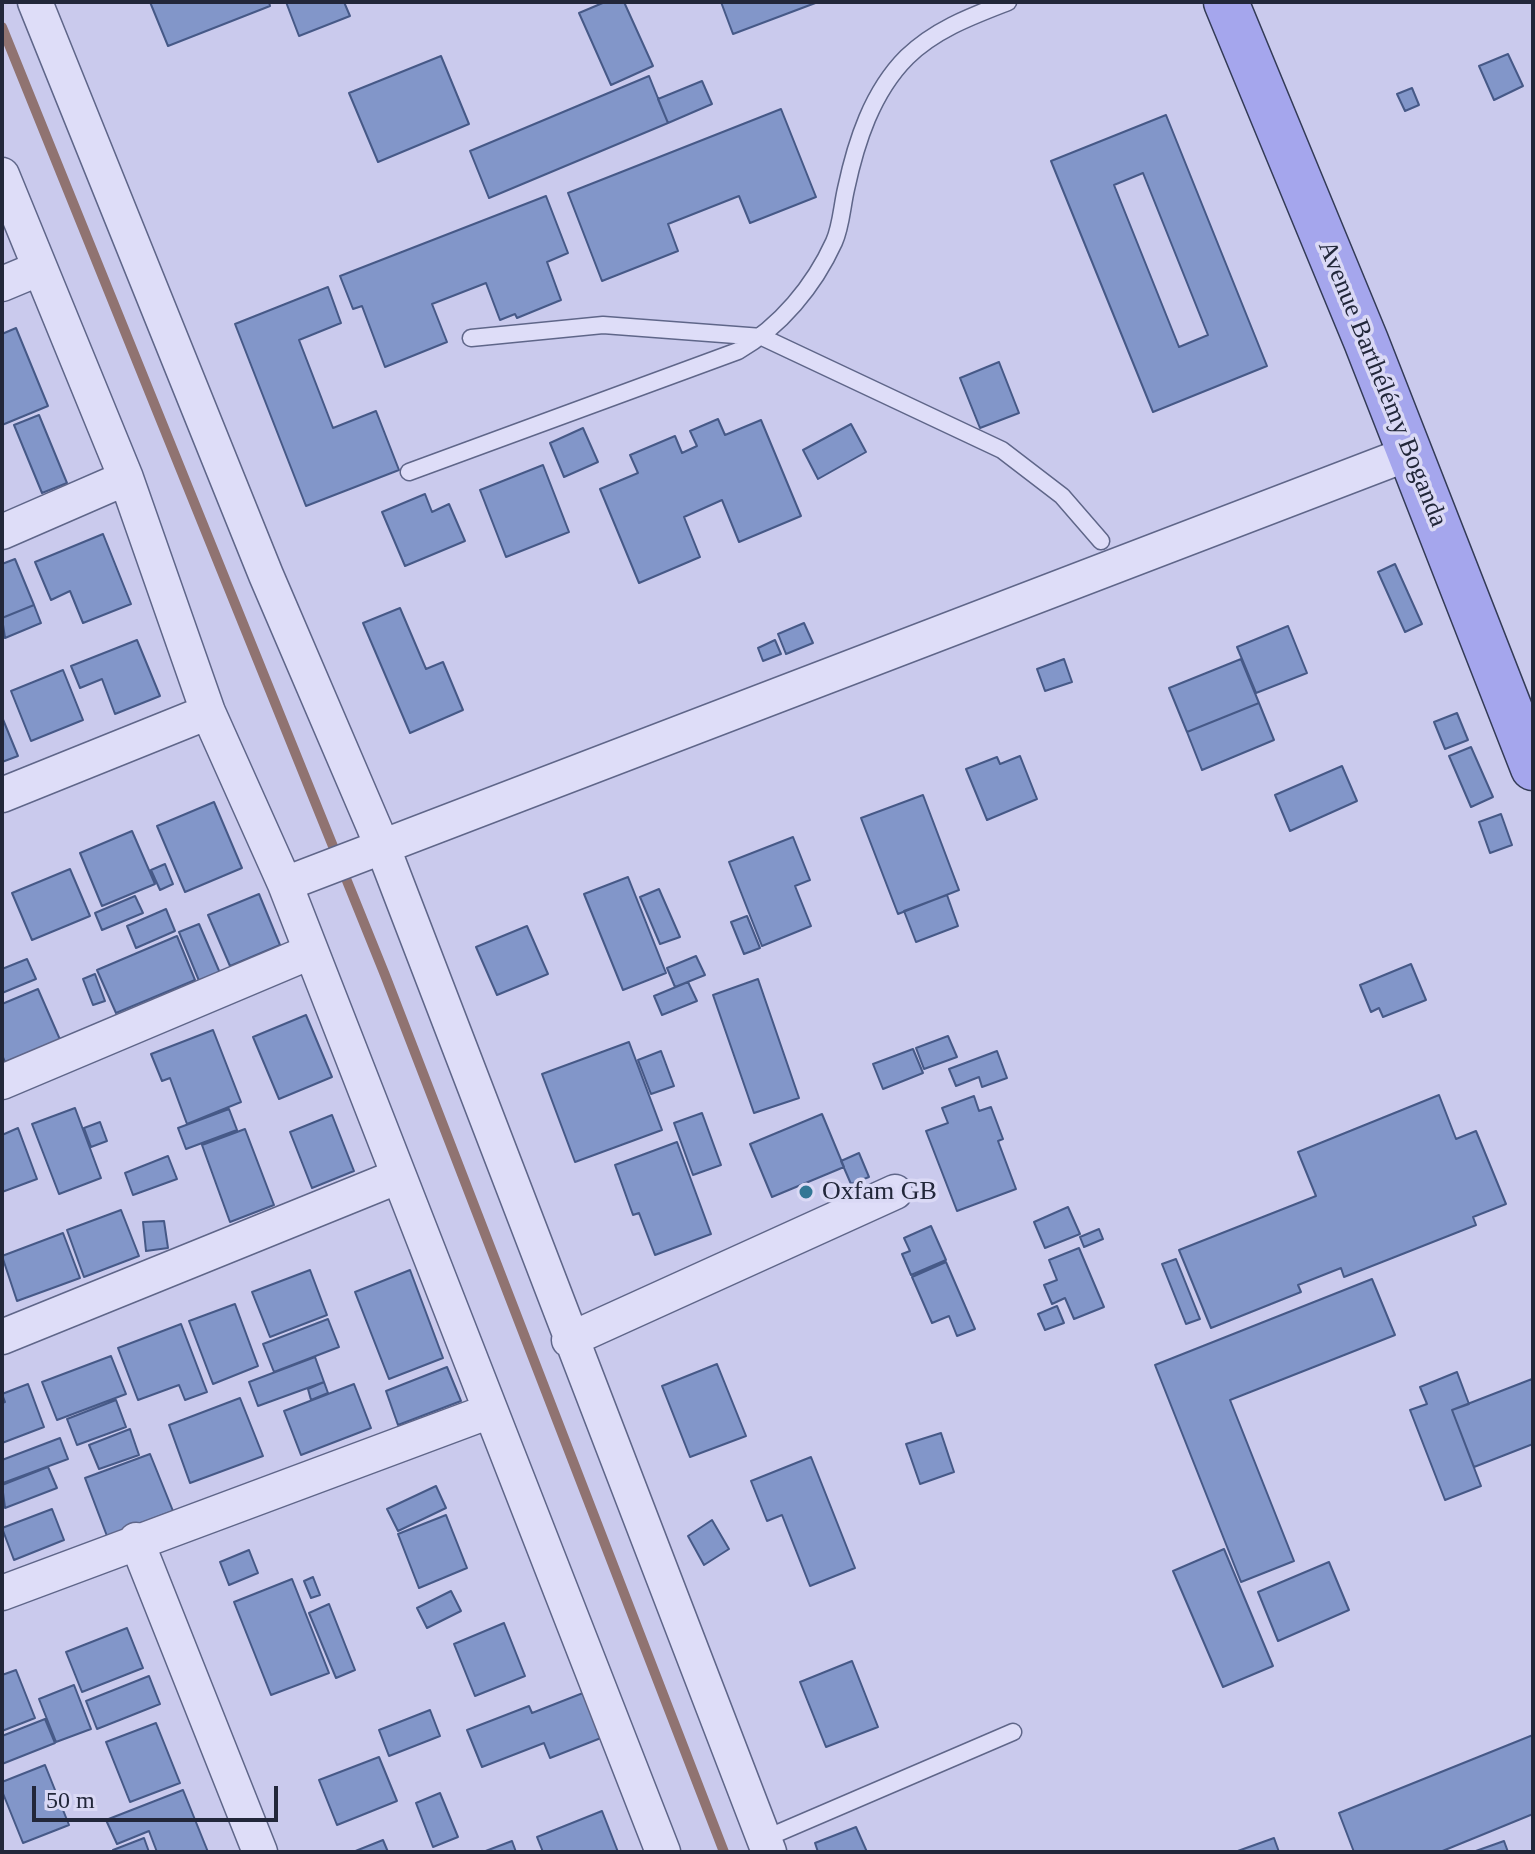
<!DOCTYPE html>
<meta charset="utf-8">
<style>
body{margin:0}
#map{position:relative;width:1535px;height:1854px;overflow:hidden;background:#cacaed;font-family:"Times New Roman",serif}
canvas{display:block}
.frame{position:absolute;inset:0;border:4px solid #22273a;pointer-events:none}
.scale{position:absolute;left:32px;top:1786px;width:246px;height:36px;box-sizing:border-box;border:4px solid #22273a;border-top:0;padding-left:10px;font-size:24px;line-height:28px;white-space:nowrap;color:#22273a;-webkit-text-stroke:6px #dad9f5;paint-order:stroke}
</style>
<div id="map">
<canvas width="1535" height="1854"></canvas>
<div class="frame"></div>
<div class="scale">50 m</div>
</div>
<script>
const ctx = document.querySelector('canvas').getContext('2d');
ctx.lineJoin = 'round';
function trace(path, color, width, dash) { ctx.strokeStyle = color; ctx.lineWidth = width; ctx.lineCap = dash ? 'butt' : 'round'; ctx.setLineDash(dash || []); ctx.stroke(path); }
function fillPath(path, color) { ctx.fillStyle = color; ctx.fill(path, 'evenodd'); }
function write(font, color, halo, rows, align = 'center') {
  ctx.font = font + ' "Times New Roman",serif'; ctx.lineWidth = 7; ctx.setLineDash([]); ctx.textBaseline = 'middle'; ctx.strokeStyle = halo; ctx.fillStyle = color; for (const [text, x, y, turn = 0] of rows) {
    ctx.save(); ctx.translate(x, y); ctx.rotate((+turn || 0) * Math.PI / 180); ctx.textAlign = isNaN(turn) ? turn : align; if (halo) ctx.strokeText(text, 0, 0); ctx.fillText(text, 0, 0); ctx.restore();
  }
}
trace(new Path2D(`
 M 2,27 L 385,975 L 724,1852`), '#907371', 10);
const building = new Path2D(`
 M 150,2 L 269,2 L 270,6 L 168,46 Z
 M 286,2 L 344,2 L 350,16 L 299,36 Z
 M 605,2 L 624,2 L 653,66 L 611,85 L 579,13 Z
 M 721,2 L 818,2 L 733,34 Z
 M 1508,54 L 1523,86 L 1494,100 L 1479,66 Z
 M 441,56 L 469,124 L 378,162 L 349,93 Z
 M 649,76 L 668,123 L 489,198 L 470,151 Z
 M 702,81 L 712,104 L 668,123 L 658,99 Z
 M 1412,88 L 1419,105 L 1405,111 L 1397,94 Z
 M 781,109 L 816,197 L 750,223 L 739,196 L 668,224 L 678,251 L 602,281 L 568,193 Z
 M 1166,115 L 1267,366 L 1153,412 L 1051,161 ZM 1143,173 L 1208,335 L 1179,347 L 1114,185 Z
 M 546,196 L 568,253 L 547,262 L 561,300 L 517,318 L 515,314 L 500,320 L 486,283 L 432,304 L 447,342 L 385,367 L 362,306 L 353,309 L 340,276 Z
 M 328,287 L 341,323 L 299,340 L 333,428 L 376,411 L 399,470 L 306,506 L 235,324 Z
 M 16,328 L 48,406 L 2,425 L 2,334 Z
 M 999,362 L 1019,413 L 980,428 L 960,378 Z
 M 39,415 L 67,483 L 42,493 L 14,425 Z
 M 718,419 L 725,435 L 761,420 L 801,516 L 739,542 L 722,500 L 684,517 L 700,557 L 639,583 L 600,489 L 638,473 L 630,455 L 675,436 L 682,453 L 697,446 L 690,431 Z
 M 851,424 L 866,452 L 818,479 L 803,450 Z
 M 583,428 L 598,462 L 564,477 L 550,443 Z
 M 543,465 L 569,532 L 506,557 L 480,490 Z
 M 425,494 L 432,512 L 449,504 L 465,541 L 405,566 L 382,512 Z
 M 103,534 L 131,604 L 83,623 L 70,591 L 51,600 L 35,562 Z
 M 15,559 L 34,605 L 2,618 L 2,564 Z
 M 1395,564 L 1422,624 L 1405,632 L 1378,572 Z
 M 34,605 L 41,623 L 5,638 L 2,618 Z
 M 400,608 L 426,669 L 443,662 L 463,710 L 410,733 L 363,623 Z
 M 804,623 L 813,643 L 786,654 L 778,634 Z
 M 1288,626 L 1307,673 L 1256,693 L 1237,647 Z
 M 137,640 L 160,696 L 115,714 L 102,679 L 80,688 L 71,666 Z
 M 775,640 L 781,654 L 763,661 L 758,648 Z
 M 1064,659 L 1072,682 L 1045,691 L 1037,669 Z
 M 1241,659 L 1259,703 L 1187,732 L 1169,688 Z
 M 63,670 L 83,720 L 31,741 L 11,691 Z
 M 1259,703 L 1274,740 L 1202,770 L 1187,732 Z
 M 1457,713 L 1468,740 L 1445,749 L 1434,722 Z
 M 2,717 L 18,756 L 2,762 Z
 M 1471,747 L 1493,797 L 1471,807 L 1449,756 Z
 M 1020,756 L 1037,799 L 987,820 L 966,769 L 997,757 L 1000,764 Z
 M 1342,766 L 1357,801 L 1290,831 L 1275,795 Z
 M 923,795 L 959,890 L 898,914 L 861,818 Z
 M 214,802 L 242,868 L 185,892 L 157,826 Z
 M 1501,814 L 1512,845 L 1490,853 L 1479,822 Z
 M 132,831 L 155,884 L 102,906 L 80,853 Z
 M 793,837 L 810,880 L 795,886 L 811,926 L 762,946 L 729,862 Z
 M 165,864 L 173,884 L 160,890 L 151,870 Z
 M 70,869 L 90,916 L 32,940 L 12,893 Z
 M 628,877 L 666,973 L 623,990 L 584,894 Z
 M 659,889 L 680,937 L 660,944 L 640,897 Z
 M 259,894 L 280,945 L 230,966 L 208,915 Z
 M 947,895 L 958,926 L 916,942 L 904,911 Z
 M 135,896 L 143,913 L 102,930 L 95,913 Z
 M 166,909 L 175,931 L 136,948 L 127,926 Z
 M 747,916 L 760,948 L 744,954 L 731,922 Z
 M 199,924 L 223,980 L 202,988 L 179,932 Z
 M 527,926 L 548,974 L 497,995 L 476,947 Z
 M 177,936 L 195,980 L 116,1013 L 97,970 Z
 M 696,956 L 705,975 L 675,987 L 667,968 Z
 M 27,959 L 36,979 L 2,993 L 2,969 Z
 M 1411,964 L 1426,1000 L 1383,1017 L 1379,1008 L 1371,1012 L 1360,985 Z
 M 95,974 L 105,1001 L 93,1005 L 83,979 Z
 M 758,979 L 799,1098 L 754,1113 L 713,995 Z
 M 688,982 L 697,1001 L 662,1015 L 654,996 Z
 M 38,989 L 65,1051 L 10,1074 L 2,1055 L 2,1004 Z
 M 306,1015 L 332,1077 L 279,1099 L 253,1037 Z
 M 213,1030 L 241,1102 L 187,1124 L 170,1078 L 162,1081 L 151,1054 Z
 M 948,1036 L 957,1057 L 924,1069 L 916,1048 Z
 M 629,1042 L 662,1130 L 575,1162 L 542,1074 Z
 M 913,1049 L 923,1073 L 883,1089 L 873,1064 Z
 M 661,1051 L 674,1086 L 651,1094 L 638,1060 Z
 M 997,1051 L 1007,1078 L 982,1087 L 979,1077 L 956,1086 L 949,1069 Z
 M 1439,1095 L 1456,1139 L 1476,1131 L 1506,1204 L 1473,1217 L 1476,1225 L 1344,1277 L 1341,1268 L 1298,1285 L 1301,1292 L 1211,1328 L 1179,1250 L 1316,1196 L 1298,1152 Z
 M 974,1096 L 979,1111 L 991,1107 L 1003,1139 L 998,1141 L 1016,1189 L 957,1211 L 926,1131 L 948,1123 L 942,1108 Z
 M 75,1108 L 101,1178 L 59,1194 L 32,1124 Z
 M 229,1109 L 237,1130 L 186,1149 L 178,1128 Z
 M 702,1113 L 721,1165 L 693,1175 L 674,1123 Z
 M 822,1114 L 844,1167 L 772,1197 L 750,1144 Z
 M 332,1115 L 354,1171 L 312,1188 L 290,1132 Z
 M 100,1122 L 107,1141 L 91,1147 L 84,1128 Z
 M 18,1128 L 37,1179 L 2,1192 L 2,1135 Z
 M 245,1129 L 274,1205 L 230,1222 L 202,1145 Z
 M 677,1142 L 711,1234 L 655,1255 L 639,1213 L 633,1215 L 615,1165 Z
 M 859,1153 L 869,1177 L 851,1184 L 841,1161 Z
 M 168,1156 L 177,1179 L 133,1195 L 125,1173 Z
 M 1068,1207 L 1080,1234 L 1045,1248 L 1034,1222 Z
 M 121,1210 L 139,1256 L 84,1277 L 67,1230 Z
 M 164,1221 L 168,1248 L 146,1251 L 143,1222 Z
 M 931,1226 L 946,1260 L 911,1275 L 902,1254 L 910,1251 L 904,1238 Z
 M 1099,1229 L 1103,1239 L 1084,1247 L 1080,1237 Z
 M 63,1233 L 80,1278 L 17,1301 L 2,1256 Z
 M 1079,1248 L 1104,1307 L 1074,1319 L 1065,1298 L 1052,1304 L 1044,1285 L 1057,1280 L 1049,1260 Z
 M 1176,1259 L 1200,1319 L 1186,1324 L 1162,1264 Z
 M 946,1262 L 975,1329 L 957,1336 L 949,1316 L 932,1323 L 912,1277 Z
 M 310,1270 L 327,1315 L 270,1337 L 252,1292 Z
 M 410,1270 L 443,1358 L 389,1379 L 355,1292 Z
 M 1372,1279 L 1395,1335 L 1230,1400 L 1294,1561 L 1241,1582 L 1155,1365 Z
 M 235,1304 L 258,1366 L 213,1384 L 189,1321 Z
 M 1057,1306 L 1064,1323 L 1045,1330 L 1038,1314 Z
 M 328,1319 L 339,1347 L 274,1372 L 263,1344 Z
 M 181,1324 L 207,1392 L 185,1400 L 179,1385 L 138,1400 L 118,1348 Z
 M 111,1356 L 126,1394 L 57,1420 L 42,1382 Z
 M 315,1357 L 324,1382 L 258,1406 L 249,1382 Z
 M 717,1364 L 746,1436 L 690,1457 L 662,1386 Z
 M 447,1367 L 461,1401 L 398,1425 L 386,1391 Z
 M 1457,1372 L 1469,1404 L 1452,1410 L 1481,1486 L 1445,1500 L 1410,1410 L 1427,1404 L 1420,1387 Z
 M 1532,1379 L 1533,1444 L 1474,1467 L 1452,1410 Z
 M 324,1382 L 328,1393 L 311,1400 L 308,1389 Z
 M 28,1384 L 44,1427 L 2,1443 L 2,1403 L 5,1402 L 2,1394 Z
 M 354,1384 L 371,1428 L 301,1455 L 284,1411 Z
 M 240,1398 L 263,1456 L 190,1483 L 169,1425 Z
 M 116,1400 L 126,1427 L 77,1445 L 67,1419 Z
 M 130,1429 L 139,1455 L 99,1469 L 89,1445 Z
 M 941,1433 L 954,1472 L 920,1484 L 906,1444 Z
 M 60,1438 L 68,1459 L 3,1483 L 2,1460 Z
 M 150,1454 L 173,1511 L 107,1536 L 85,1478 Z
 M 811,1457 L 855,1568 L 810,1586 L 782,1515 L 767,1521 L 751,1481 Z
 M 48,1467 L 57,1488 L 5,1508 L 2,1485 Z
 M 436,1486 L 446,1508 L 398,1531 L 387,1509 Z
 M 52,1509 L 64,1540 L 14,1560 L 2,1528 Z
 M 446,1515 L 467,1568 L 419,1588 L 398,1534 Z
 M 712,1520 L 729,1549 L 704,1565 L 688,1536 Z
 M 1224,1549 L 1273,1666 L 1223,1687 L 1173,1571 Z
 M 249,1550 L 258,1573 L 229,1585 L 220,1562 Z
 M 1329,1562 L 1349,1610 L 1278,1641 L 1258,1592 Z
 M 313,1577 L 320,1595 L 311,1598 L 304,1581 Z
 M 292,1579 L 329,1673 L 271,1695 L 234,1602 Z
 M 451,1591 L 461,1611 L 427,1628 L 417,1608 Z
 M 329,1604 L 355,1670 L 336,1678 L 309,1613 Z
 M 504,1623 L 525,1676 L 475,1696 L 454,1644 Z
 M 127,1628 L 143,1668 L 82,1692 L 66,1652 Z
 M 852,1661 L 878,1727 L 826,1747 L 800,1682 Z
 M 16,1670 L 35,1718 L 2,1731 L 2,1675 Z
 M 149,1676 L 160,1704 L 97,1729 L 86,1701 Z
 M 74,1685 L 91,1729 L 56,1742 L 39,1699 Z
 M 583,1693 L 601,1738 L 550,1758 L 544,1743 L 482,1767 L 467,1730 L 529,1706 L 532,1713 Z
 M 430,1710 L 440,1736 L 389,1756 L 379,1730 Z
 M 45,1719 L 55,1743 L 2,1764 L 2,1736 Z
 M 156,1723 L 180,1783 L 130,1802 L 106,1742 Z
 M 1533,1735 L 1533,1814 L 1440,1852 L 1354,1852 L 1339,1813 Z
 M 379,1757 L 397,1801 L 337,1825 L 319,1780 Z
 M 45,1765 L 69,1825 L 23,1843 L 2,1791 L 2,1782 Z
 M 183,1790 L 208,1852 L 157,1852 L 149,1831 L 117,1844 L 106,1820 Z
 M 440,1793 L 458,1837 L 433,1847 L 416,1803 Z
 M 602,1811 L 618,1852 L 543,1852 L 537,1837 Z
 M 856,1827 L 867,1852 L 818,1852 L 815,1843 Z
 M 144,1838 L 149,1852 L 114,1852 L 113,1850 Z
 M 1274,1838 L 1279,1852 L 1235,1852 Z
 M 383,1840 L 388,1852 L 353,1852 Z
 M 512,1841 L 516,1852 L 483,1852 Z
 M 1504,1841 L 1508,1852 L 1473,1852 Z`);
fillPath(building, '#8296c9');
trace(building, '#465987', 2);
const lane = new Path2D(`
 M 471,338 L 603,325 L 762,337 L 1002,450 L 1062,496 L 1101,541
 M 409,472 L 738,351 C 780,327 814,286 834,242 C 841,227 842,206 846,189 C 856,142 872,92 907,57 C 936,29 972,16 1008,2
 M 764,1839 L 1013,1732`);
const street = new Path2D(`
 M 35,2 L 266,575 L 383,848 L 769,1852
 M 2,175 L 126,478 L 208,712 L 285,884 L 663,1852
 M 2,284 L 38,269
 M 2,532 L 126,478
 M 2,795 L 208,712
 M 285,884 L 1410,453
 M 2,1082 L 310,952
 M 2,1337 L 399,1176
 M 569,1340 L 895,1192
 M 136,1540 L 260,1852
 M 2,1593 L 490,1411`);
const primary = new Path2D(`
 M 1226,2 L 1366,341 L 1533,768`);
trace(lane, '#5f6689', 19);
trace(street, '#5f6689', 37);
trace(primary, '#333b57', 47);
trace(lane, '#deddf8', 16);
trace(street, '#deddf8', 34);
trace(primary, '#a5a6ed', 44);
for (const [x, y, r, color] of [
 [806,1192,8,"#327795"]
]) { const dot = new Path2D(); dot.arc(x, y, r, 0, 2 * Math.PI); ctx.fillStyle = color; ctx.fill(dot); trace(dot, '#dad9f5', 3); }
write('26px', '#22273a', '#dad9f5', [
 ["Avenue Barthélémy Boganda",1382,384,68]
]);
write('26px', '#22273a', '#dad9f5', [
 ["Oxfam GB",822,1192]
], 'left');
</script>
